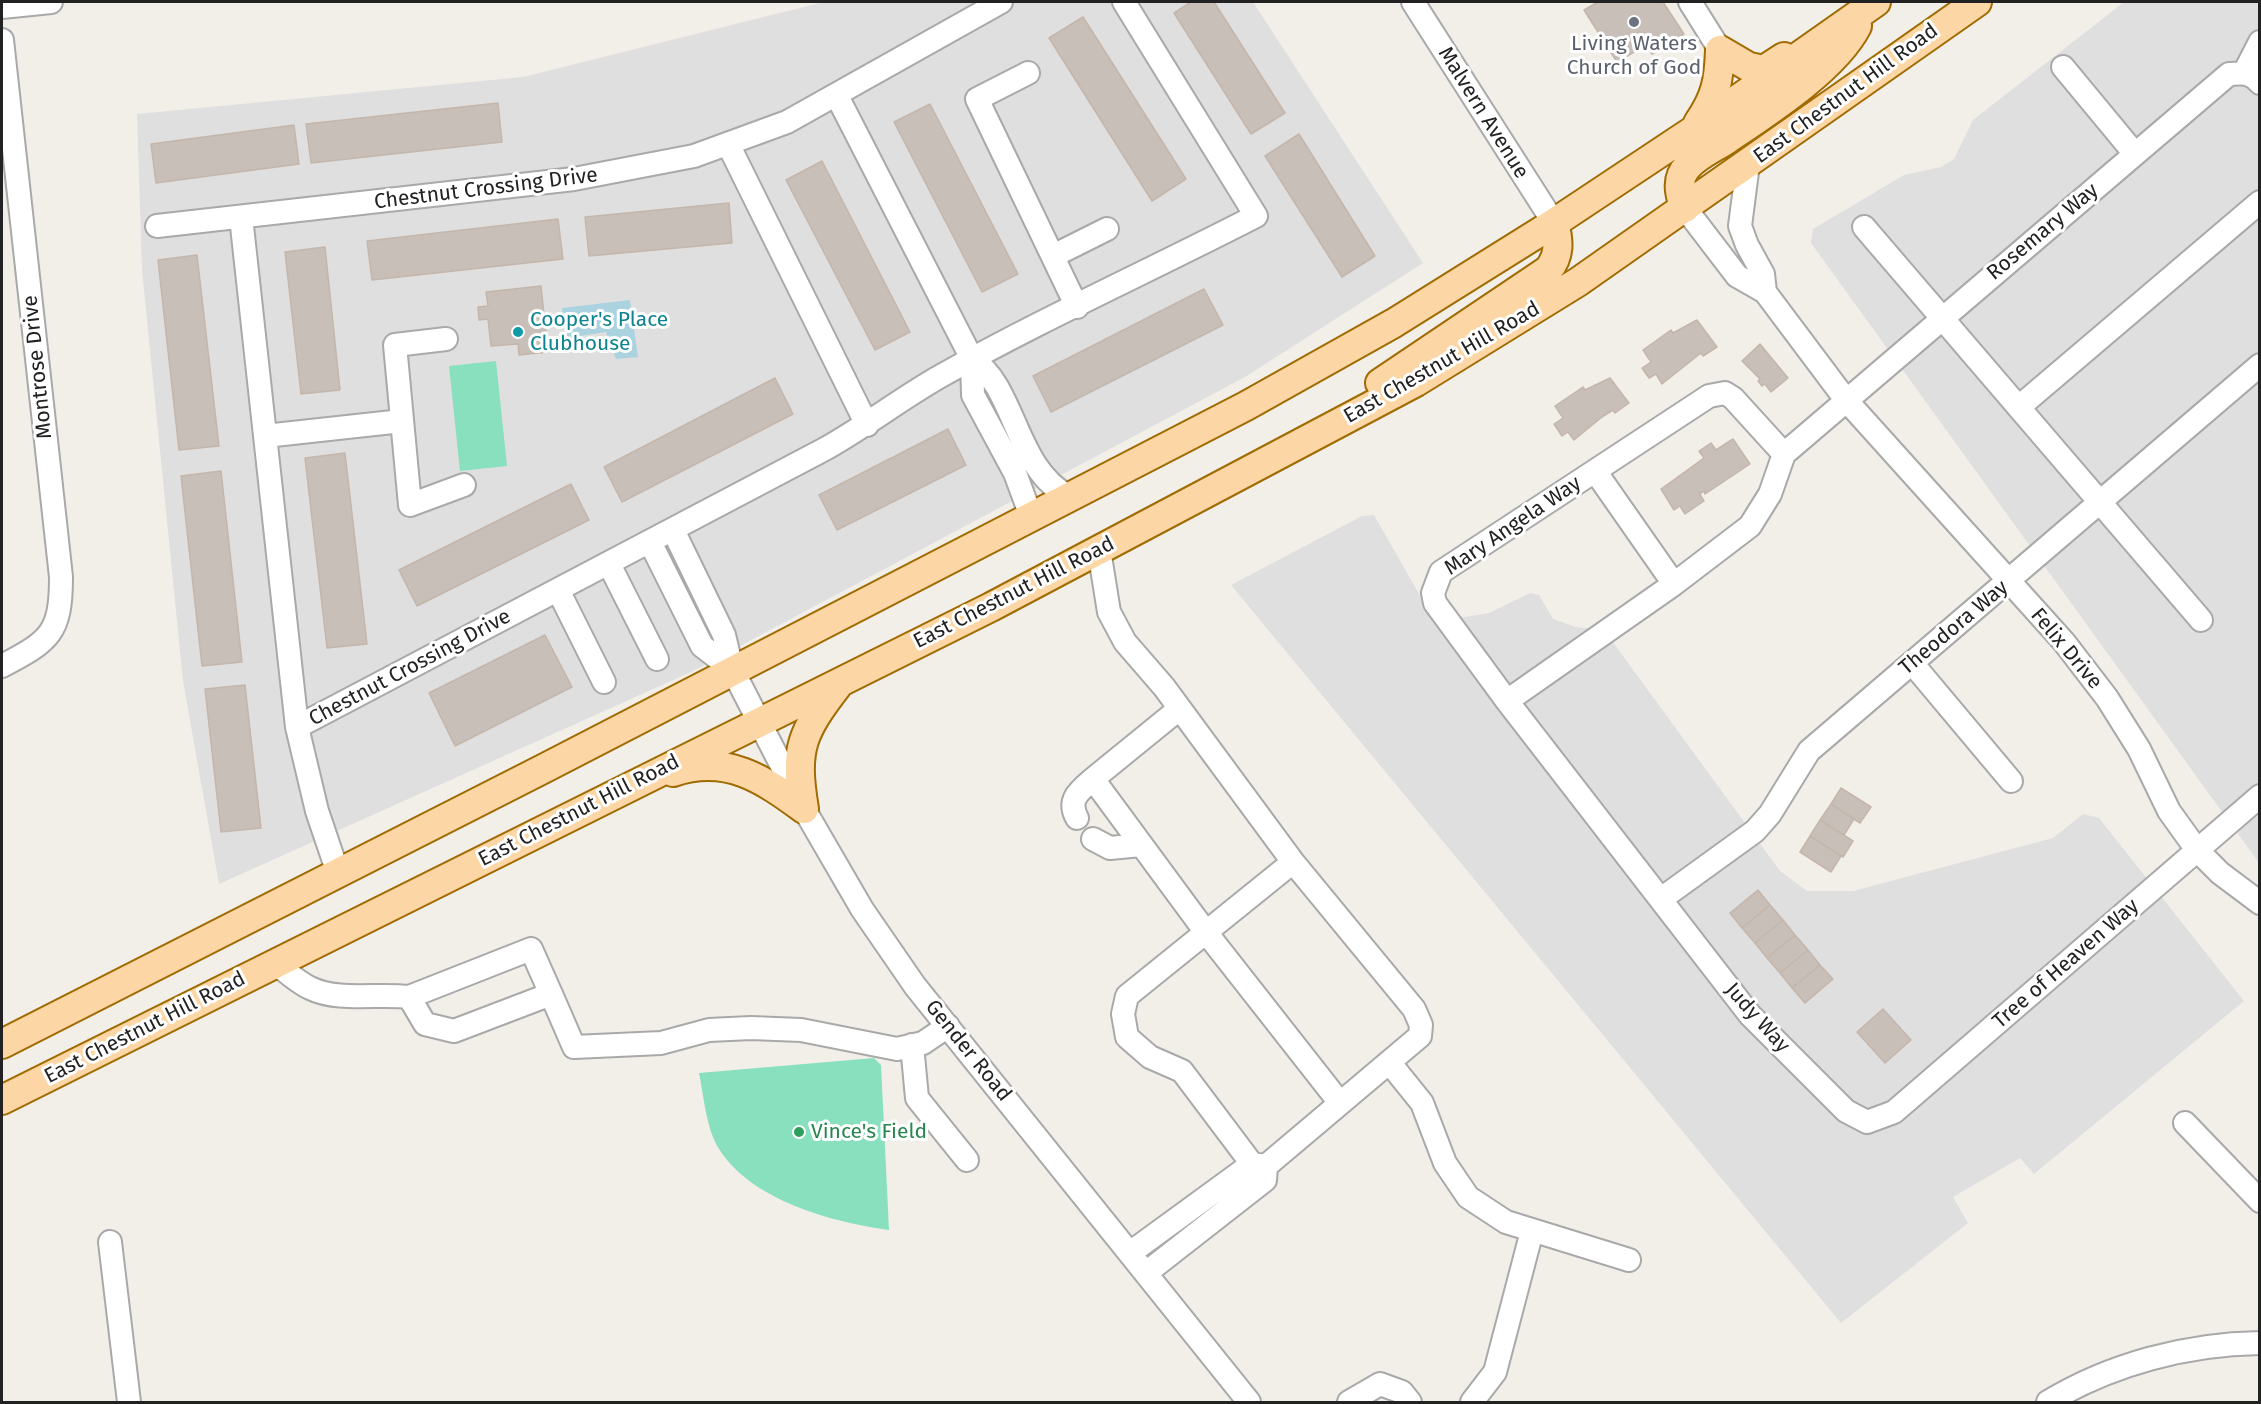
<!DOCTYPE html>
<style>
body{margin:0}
#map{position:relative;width:2261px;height:1404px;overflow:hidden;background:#f2efe9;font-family:"Fira Sans",sans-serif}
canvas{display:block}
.frame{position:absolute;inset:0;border:3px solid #222;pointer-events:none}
</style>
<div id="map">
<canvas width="2261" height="1404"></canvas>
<div class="frame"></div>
</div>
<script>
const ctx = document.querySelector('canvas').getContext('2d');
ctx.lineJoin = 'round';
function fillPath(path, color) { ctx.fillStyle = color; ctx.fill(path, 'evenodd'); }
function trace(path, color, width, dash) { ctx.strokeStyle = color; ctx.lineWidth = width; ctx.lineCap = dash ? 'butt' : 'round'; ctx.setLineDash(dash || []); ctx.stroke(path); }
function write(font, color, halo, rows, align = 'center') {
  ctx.font = font + ' "Fira Sans",sans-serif'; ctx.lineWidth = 6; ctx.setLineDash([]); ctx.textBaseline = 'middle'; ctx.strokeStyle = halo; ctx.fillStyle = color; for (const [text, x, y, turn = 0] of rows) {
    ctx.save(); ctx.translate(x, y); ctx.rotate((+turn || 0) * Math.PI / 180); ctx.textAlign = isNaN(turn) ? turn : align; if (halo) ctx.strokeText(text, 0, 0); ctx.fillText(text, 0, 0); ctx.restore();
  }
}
fillPath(new Path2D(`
 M 824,2 L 1253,2 L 1423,263 L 1245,377 L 691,672 L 219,884 L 183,681 L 142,270 L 137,114 L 523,77 Z
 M 2124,2 L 2259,2 L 2259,863 L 1811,243 L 1813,229 L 1904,175 L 1941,167 L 1954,159 L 1973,120 Z
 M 1374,515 L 1426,606 L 1445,614 L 1465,617 L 1489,613 L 1530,593 L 1539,595 L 1553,619 L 1576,627 L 1604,630 L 1780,871 L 1807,891 L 1853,891 L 2053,838 L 2083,814 L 2099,818 L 2244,1001 L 2034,1174 L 2020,1158 L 1953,1197 L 1968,1223 L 1841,1323 L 1231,585 L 1362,516 Z`), '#e0dfdf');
fillPath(new Path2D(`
 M 496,361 L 507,466 L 460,471 L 449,366 Z
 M 874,1058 L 881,1065 L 889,1230 C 832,1222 752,1201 719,1149 C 706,1128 704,1097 699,1073 Z`), '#88e0be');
fillPath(new Path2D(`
 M 630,300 L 638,357 L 616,359 L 606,332 L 566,338 L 562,308 Z`), '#aad3df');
const building = new Path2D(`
 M 1191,2 L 1214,2 L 1285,113 L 1251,134 L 1174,13 Z
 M 1598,2 L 1663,2 L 1684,34 L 1652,54 L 1646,45 L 1617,62 L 1584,10 Z
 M 1083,17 L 1186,179 L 1152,201 L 1049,38 Z
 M 498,103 L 502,142 L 311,163 L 306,124 Z
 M 930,104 L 1018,274 L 982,292 L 894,122 Z
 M 294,125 L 299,164 L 156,183 L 151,144 Z
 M 1299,134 L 1375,256 L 1342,277 L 1265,156 Z
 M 822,161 L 910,332 L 875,350 L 786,180 Z
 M 729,203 L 732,243 L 589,256 L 585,217 Z
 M 558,219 L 563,259 L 372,280 L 367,241 Z
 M 325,247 L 340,390 L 301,394 L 285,252 Z
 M 197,255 L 219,446 L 179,450 L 158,260 Z
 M 541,286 L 548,352 L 519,355 L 518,344 L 491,346 L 488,319 L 479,320 L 478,307 L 488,306 L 486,292 Z
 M 1204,289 L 1223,325 L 1051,412 L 1033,376 Z
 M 1697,320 L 1717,347 L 1703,356 L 1701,353 L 1662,384 L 1656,374 L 1649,378 L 1642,368 L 1651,362 L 1643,350 L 1671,330 L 1673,333 Z
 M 1760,344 L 1788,378 L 1771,392 L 1765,384 L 1762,386 L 1758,381 L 1760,379 L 1742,361 Z
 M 775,378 L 793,414 L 622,502 L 604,467 Z
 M 1610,378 L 1629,403 L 1615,413 L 1613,410 L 1602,417 L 1574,440 L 1568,432 L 1562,436 L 1554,424 L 1563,418 L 1555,406 L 1583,387 L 1585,390 Z
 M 948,429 L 966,465 L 837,530 L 819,495 Z
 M 1733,439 L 1750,464 L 1705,494 L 1704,491 L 1700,494 L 1704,501 L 1685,514 L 1680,506 L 1674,510 L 1661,489 L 1704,458 L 1699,451 L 1711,443 L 1716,450 Z
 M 345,453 L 367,644 L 327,648 L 305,458 Z
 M 221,471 L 242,662 L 202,666 L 181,476 Z
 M 571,484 L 589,520 L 417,606 L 399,570 Z
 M 545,635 L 572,687 L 455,746 L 429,693 Z
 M 245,685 L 261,828 L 221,832 L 205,689 Z
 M 1841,788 L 1871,807 L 1860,823 L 1831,804 Z
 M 1831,804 L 1854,819 L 1844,835 L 1820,820 Z
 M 1820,820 L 1853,841 L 1843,857 L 1810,836 Z
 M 1810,836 L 1841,856 L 1831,872 L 1800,852 Z
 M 1758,890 L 1770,905 L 1742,928 L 1730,913 Z
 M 1770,905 L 1783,920 L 1755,943 L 1742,928 Z
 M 1783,920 L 1795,935 L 1767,958 L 1755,943 Z
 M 1795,935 L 1808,950 L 1780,973 L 1767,958 Z
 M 1808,950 L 1820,965 L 1792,988 L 1780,973 Z
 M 1820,965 L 1833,979 L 1805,1003 L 1792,988 Z
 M 1883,1009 L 1911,1040 L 1885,1063 L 1857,1032 Z`);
fillPath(building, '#c7bfb8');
trace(building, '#c4b6ab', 1.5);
const minor = new Path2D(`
 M 1413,2 L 1554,223
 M 1690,2 L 1720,50
 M 2,7 L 51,2
 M 2,40 L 61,577 C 61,633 50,641 2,666
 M 2063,67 L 2135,154
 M 1028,73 L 977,99 L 1077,307
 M 2244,73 L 2260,42
 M 837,96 L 972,359 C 1016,387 1015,470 1070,497
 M 729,146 L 867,425
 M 1748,164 L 1740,226 L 1747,245 L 1763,274 L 1765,292
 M 1685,208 L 1737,276 L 1765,292 L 1846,400 L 2064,642 L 2107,698 L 2139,749 L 2169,811 L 2197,850 L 2220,873 L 2260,903
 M 241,217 L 297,727 L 317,811 L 338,873
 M 157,226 L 574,179 L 694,156 L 787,122 L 1001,2
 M 1864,227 L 2201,620
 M 1053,256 L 1107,229
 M 446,339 L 395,345 L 410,505 L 464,485
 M 972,359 L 973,395 L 1015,473 L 1028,508 L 1028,519
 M 2019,407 L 2260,202
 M 265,436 L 402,421
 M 1784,454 L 1733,398 L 1725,393 L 1709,396 L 1441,572 L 1433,593 L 1435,603 L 1507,701 L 1750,1015 L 1846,1111 L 1867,1122 L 1894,1112 L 2260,796
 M 1784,454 L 2229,74 C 2242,73 2251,72 2260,83
 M 1595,471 L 1674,584
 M 673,530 L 724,635 L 732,669 L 804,809 L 862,909 L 915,986 L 1249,1402
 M 650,542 L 702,646 L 732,669
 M 1099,550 L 1109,612 L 1125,642 L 1164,687 L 1293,862 L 1414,1009 L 1421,1025 L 1420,1036 L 1266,1166
 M 609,564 L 657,659
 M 558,590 L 604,682
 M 1912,663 L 2011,781
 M 1507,701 L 1674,584 L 1750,526 L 1770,494 L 1784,454
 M 1179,709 L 1093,779 L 1205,931 L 1340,1103
 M 297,727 L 823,450 C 863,428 899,400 939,377 C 1042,319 1151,270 1256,216 L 1124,2
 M 1077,818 C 1067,800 1079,791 1093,779
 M 1093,839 L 1110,848 L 1141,845
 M 1661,899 L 1755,831 L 1770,814 L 1809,751 L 2260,365
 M 275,963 C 286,971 297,982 310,988 C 338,1002 378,993 409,997 L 425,1024 L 454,1031 L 551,994 L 574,1047 L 661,1043 L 709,1030 L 751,1028 L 801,1030 L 897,1049 L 923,1043 L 948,1026
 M 409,997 L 531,949 L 551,994
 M 912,1045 L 917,1098 L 967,1160
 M 1389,1062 L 1422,1103 L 1445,1163 L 1468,1197 L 1506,1222 L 1629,1260
 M 2185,1123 L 2260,1201
 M 1252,1164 L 1182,1071 L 1150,1057 L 1127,1037 L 1123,1014 L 1127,996 L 1293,862
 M 110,1242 L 129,1402
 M 1130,1253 L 1252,1164 L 1266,1166 L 1265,1180 L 1146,1273
 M 1349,1402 L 1380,1384 L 1402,1392 L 1410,1402
 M 1472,1402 L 1495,1372 L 1532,1231
 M 2048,1402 C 2111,1364 2187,1344 2260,1343`);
const major = new Path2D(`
 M 1698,123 C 1716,97 1719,81 1720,50 L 1749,67 L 1764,70 L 1784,57
 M 1685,208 C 1679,194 1676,178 1688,166 C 1698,155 1714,148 1726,140 C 1766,113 1835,69 1857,26
 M 1380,383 L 1548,270 C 1560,256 1559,241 1554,223
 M 673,772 C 727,754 763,779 804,809
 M 804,809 C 794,749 801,733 838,685
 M 2,1044 L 541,770 L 1246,406 L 1394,323 L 1554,223 L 1694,130 L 1876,2
 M 2,1100 L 991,607 L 1416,382 L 1578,282 L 1977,2`);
trace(minor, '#a9a9a9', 26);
trace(major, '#a06b00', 32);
trace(minor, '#fff', 22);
trace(major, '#fcd6a4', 28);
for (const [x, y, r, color] of [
 [1634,22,6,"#6b7280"],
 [518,332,6,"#0f9aa8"],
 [799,1132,6,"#2e9e5b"]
]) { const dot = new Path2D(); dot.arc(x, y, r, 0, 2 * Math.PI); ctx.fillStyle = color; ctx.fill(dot); trace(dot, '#fff', 2); }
write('21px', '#5b616d', '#fff', [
 ["Living Waters",1634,44],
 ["Church of God",1634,68]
]);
write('21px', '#222', '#fff', [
 ["East Chestnut Hill Road",1846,94,-36],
 ["Malvern Avenue",1483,113,58],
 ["Chestnut Crossing Drive",486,189,-7],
 ["Rosemary Way",2043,232,-40],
 ["East Chestnut Hill Road",1442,363,-30],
 ["Montrose Drive",38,367,-96],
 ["Mary Angela Way",1513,526,-34],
 ["East Chestnut Hill Road",1014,593,-27],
 ["Theodora Way",1954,628,-40],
 ["Felix Drive",2066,649,50],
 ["Chestnut Crossing Drive",410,668,-28],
 ["East Chestnut Hill Road",579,811,-27],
 ["Tree of Heaven Way",2066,964,-41],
 ["Judy Way",1757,1018,48],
 ["East Chestnut Hill Road",145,1028,-27],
 ["Gender Road",968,1051,51]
]);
write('21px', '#0d838f', '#fff', [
 ["Cooper's Place",530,320],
 ["Clubhouse",530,344]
], 'left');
write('21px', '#27864d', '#fff', [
 ["Vince's Field",811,1132]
], 'left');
</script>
